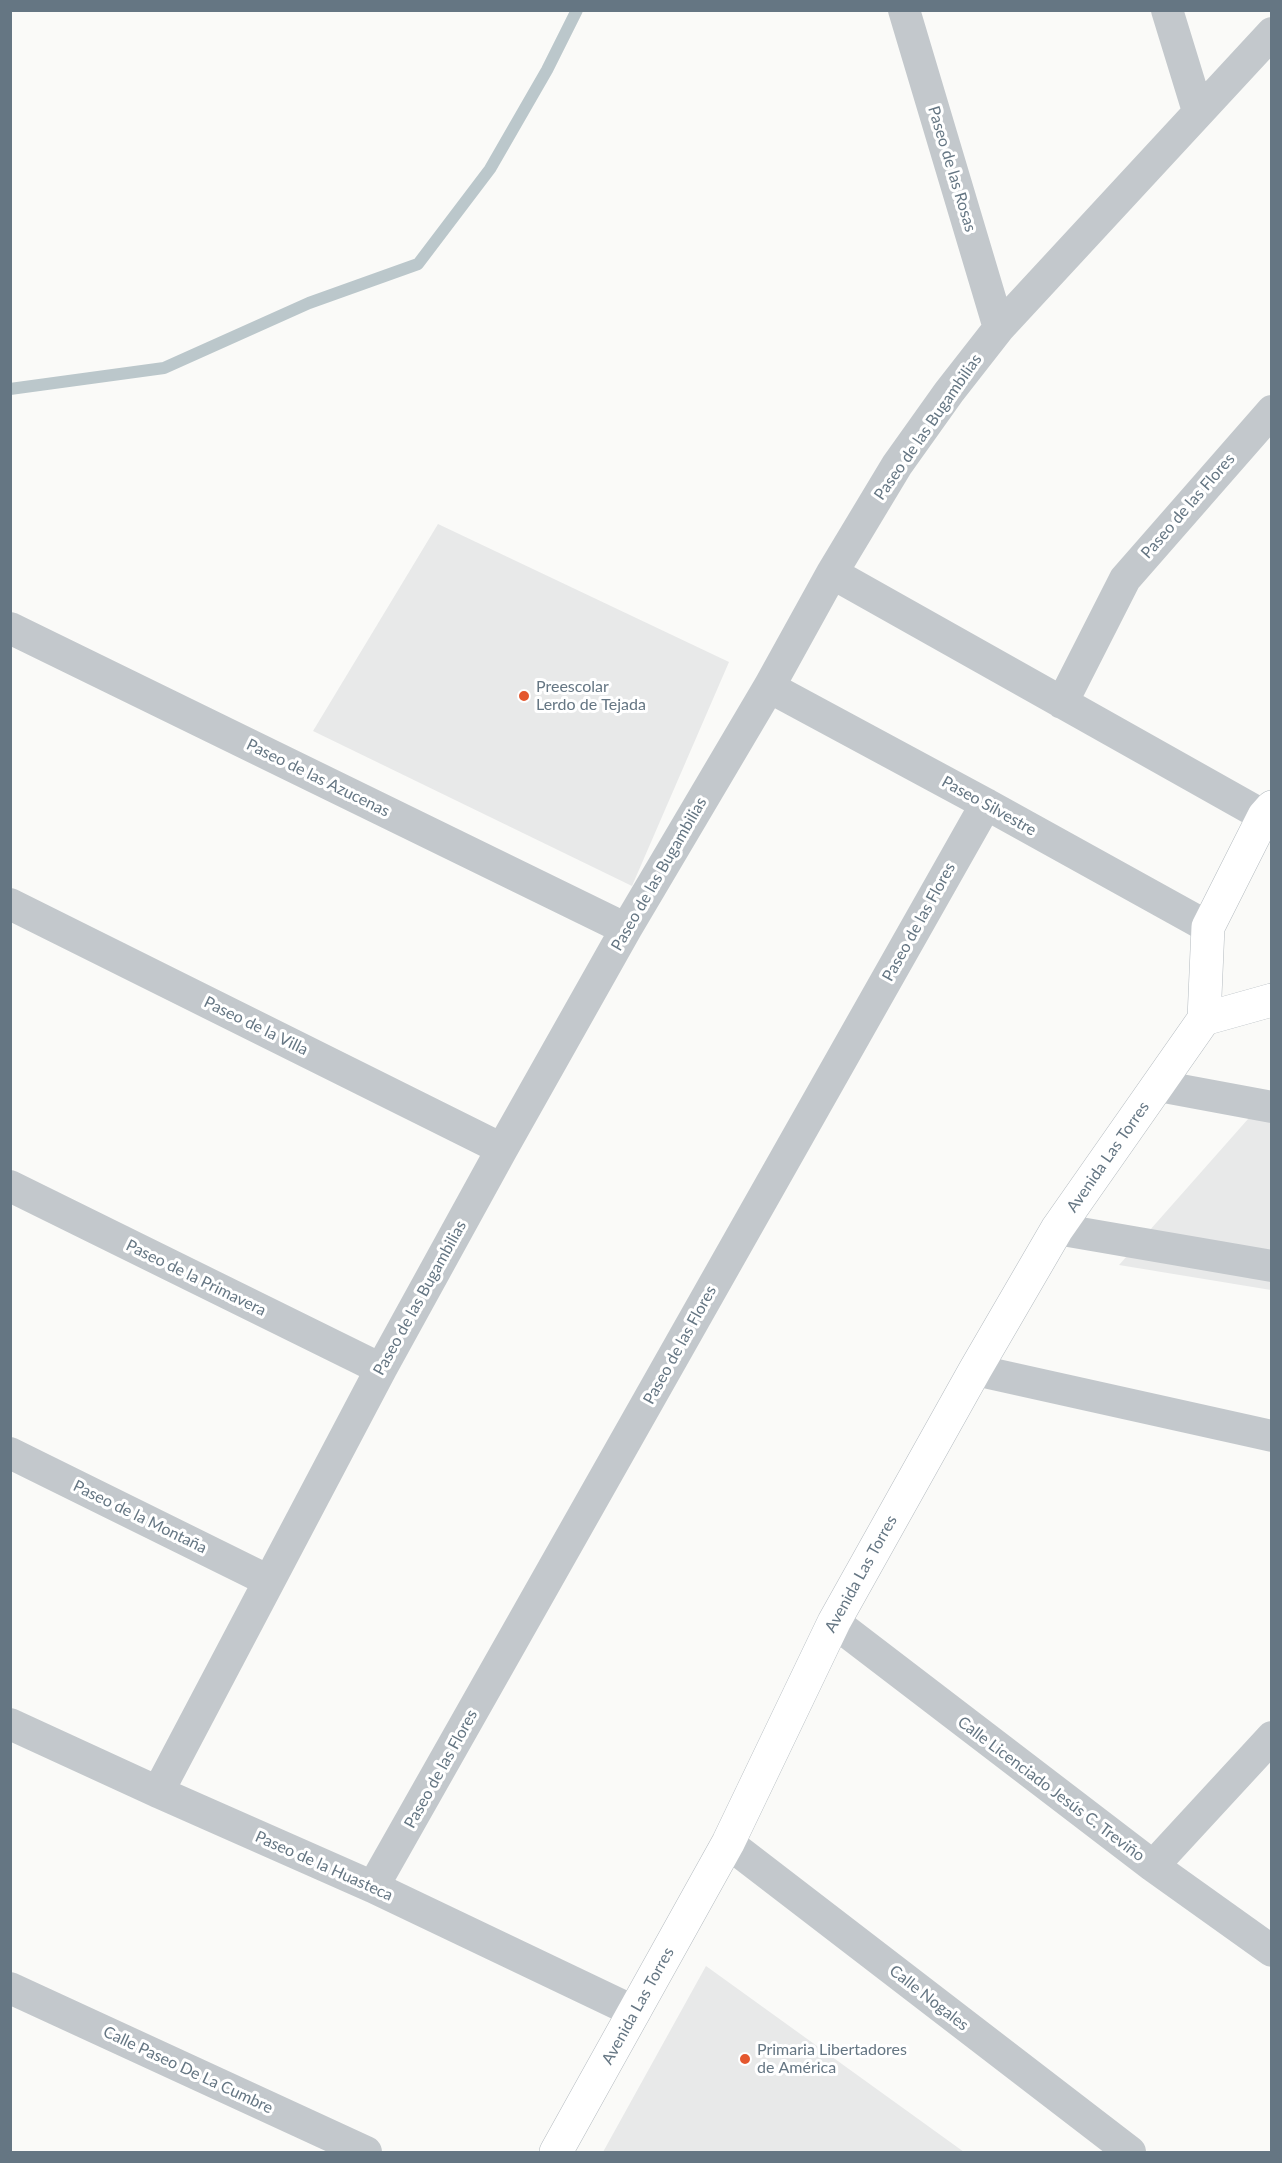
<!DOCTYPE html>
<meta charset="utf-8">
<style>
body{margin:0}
#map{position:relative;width:1282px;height:2163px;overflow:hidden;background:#fafaf8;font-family:Lato,sans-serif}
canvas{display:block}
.frame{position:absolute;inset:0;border:12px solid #657683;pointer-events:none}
</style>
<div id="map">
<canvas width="1282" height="2163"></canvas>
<div class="frame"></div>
</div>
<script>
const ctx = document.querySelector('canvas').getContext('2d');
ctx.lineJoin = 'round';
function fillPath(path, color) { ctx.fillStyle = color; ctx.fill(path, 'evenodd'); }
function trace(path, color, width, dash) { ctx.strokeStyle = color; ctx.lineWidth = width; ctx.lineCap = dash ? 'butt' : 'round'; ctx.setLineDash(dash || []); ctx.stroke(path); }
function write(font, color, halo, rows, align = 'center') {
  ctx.font = font + ' Lato,sans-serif'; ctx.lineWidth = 6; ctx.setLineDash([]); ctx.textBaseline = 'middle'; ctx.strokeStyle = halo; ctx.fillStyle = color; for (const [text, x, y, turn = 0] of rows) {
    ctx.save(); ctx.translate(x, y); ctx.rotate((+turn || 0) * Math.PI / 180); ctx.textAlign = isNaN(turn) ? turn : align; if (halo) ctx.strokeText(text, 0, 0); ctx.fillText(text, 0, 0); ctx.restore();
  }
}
fillPath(new Path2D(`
 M 438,524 L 729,662 L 632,886 L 313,731 Z
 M 1271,1093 L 1271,1290 L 1119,1265 Z
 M 706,1966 L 964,2152 L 603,2152 Z`), '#e8e9e9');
trace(new Path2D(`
 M 10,389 L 164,368 L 309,303 L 418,264 L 490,169 L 547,70 L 577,10`), '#bbc7cb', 12);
const secondary = new Path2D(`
 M 1204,1019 L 1272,1000
 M 556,2152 L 728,1843 L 834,1622 L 975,1370 L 1057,1229 L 1204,1019 L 1208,927 L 1264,816 L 1272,807`);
trace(secondary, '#b3babf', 34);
trace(new Path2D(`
 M 904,10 L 999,328
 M 1167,10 L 1198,111
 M 832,573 L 1264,816
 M 10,628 L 626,929
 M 769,687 L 986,804 L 1208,927
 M 1062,703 L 1125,579 L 1272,411
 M 10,904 L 502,1149
 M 1159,1086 L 1272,1107
 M 10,1186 L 381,1369
 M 1057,1229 L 1272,1266
 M 975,1370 L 1272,1436
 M 10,1453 L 269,1581
 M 834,1622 L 1153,1866 L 1272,1951
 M 10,1724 L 158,1792 L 373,1887 L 635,2012
 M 158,1792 L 381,1369 L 502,1149 L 626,929 L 769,687 L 832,573 L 897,465 L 949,392 L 999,328 L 1272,33
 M 728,1843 L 1130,2152
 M 1153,1866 L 1272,1737
 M 373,1887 L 986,804
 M 10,1988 L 366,2152`), '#c3c8cc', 32);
trace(secondary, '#fff', 33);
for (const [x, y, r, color] of [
 [524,696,6,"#e4572e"],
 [745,2059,6,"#e4572e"]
]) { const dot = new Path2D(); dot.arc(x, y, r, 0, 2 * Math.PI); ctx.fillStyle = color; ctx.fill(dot); trace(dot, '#fff', 2); }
write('16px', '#657683', '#fff', [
 ["Paseo de las Rosas",952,169,73],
 ["Paseo de las Bugambilias",928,427,-55],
 ["Paseo de las Flores",1188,506,-49],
 ["Paseo de las Azucenas",318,778,26],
 ["Paseo Silvestre",989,806,29],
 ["Paseo de las Bugambilias",659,874,-60],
 ["Paseo de las Flores",919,922,-61],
 ["Paseo de la Villa",256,1026,26],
 ["Avenida Las Torres",1108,1157,-55],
 ["Paseo de la Primavera",196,1278,26],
 ["Paseo de las Bugambilias",420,1298,-61],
 ["Paseo de las Flores",680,1345,-61],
 ["Paseo de la Montaña",140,1517,26],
 ["Avenida Las Torres",861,1574,-61],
 ["Paseo de las Flores",441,1769,-61],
 ["Calle Licenciado Jesús C. Treviño",1051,1789,37],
 ["Paseo de la Huasteca",324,1866,24],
 ["Calle Nogales",929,1998,38],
 ["Avenida Las Torres",638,2006,-61],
 ["Calle Paseo De La Cumbre",188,2070,25]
]);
write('16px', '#657683', '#fff', [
 ["Preescolar",536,687],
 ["Lerdo de Tejada",536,705],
 ["Primaria Libertadores",757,2050],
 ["de América",757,2068]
], 'left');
</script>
